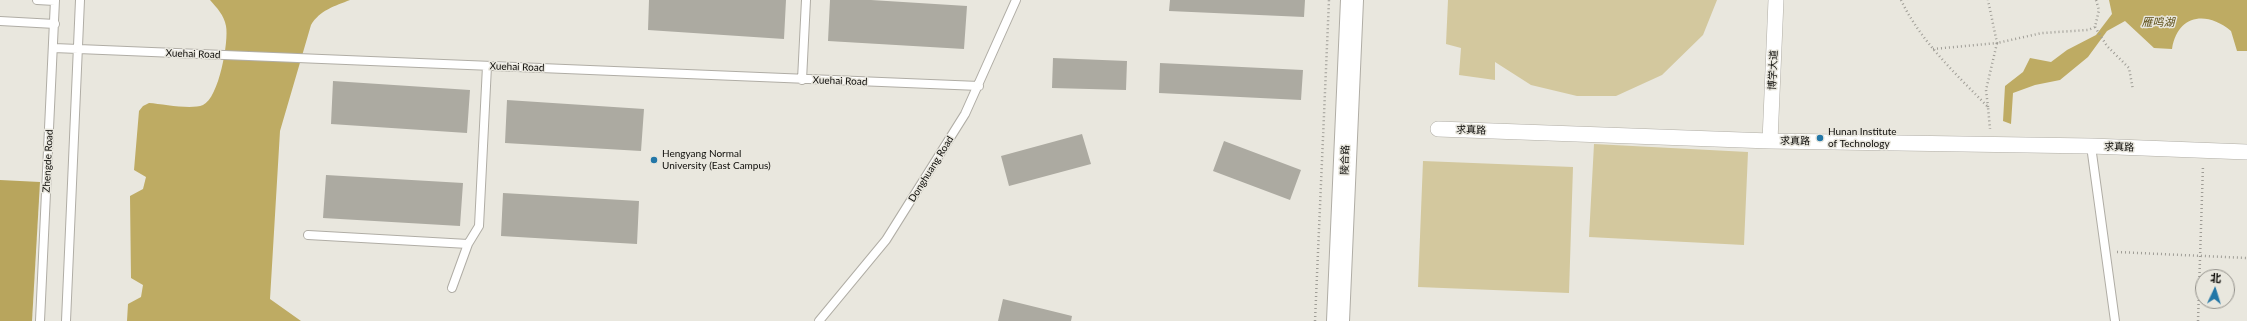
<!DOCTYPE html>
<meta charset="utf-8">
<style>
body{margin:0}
#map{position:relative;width:2247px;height:321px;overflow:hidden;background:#e9e7de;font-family:Lato,"Noto Sans SC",sans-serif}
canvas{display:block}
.north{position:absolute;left:2195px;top:269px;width:40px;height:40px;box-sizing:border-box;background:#e9e7de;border:1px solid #918f89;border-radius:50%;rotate:4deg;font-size:11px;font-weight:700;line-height:16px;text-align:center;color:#0d0c09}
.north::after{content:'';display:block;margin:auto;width:14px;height:18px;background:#2377a7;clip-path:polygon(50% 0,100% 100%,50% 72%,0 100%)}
</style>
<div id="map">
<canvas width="2247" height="321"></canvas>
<div class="north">北</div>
</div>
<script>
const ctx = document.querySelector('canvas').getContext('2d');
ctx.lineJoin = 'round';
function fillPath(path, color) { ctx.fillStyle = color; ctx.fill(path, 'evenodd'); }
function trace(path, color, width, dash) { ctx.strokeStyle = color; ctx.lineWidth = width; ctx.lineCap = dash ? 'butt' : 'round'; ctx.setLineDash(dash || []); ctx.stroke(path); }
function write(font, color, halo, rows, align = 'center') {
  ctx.font = font + ' Lato,"Noto Sans SC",sans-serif'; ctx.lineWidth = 3; ctx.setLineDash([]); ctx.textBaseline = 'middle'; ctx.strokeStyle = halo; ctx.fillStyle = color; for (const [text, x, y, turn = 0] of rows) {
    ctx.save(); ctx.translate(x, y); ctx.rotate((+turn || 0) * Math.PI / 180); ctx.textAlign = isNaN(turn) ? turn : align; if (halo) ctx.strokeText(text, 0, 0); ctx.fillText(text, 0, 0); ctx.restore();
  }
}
fillPath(new Path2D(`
 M 1448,0 L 1717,0 L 1703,35 L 1662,75 L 1616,96 L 1577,96 L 1531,85 L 1495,62 L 1495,80 L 1459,75 L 1461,48 L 1446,44 Z
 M 1594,144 L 1748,152 L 1744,245 L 1589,237 Z
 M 1423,161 L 1573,167 L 1569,293 L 1418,287 Z`), '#d3c89e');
fillPath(new Path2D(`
 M 0,180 L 40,182 L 32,321 L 0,321 Z`), '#b8a55d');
fillPath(new Path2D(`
 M 210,0 L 350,0 C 335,6 320,10 311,25 L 280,131 L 270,299 L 301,321 L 127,321 L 128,304 L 141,297 L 143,285 L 131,278 L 130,196 L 143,189 L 146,177 L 134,170 L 139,111 L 143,106 L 149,103 C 163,104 191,110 203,105 C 219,98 229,41 226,26 C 224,15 217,8 210,0 Z
 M 2109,0 L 2247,0 L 2247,51 L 2237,51 L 2231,31 C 2207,11 2178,14 2172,49 L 2154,48 L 2125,21 L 2107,31 L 2088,57 L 2060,80 L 2035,85 L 2013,93 L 2011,124 L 2003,121 L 2005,86 L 2023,72 L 2030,58 L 2051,62 L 2067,50 L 2096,35 L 2112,14 Z`), '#beab63');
fillPath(new Path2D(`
 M 649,0 L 786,0 L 784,39 L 648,30 Z
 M 830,0 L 871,0 L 967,6 L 964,49 L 828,41 Z
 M 1170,0 L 1305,0 L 1304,17 L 1169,11 Z
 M 1053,58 L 1127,61 L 1126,90 L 1052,88 Z
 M 1160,63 L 1303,70 L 1301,100 L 1159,93 Z
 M 333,81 L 470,90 L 467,133 L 331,124 Z
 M 507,100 L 644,109 L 641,151 L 505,143 Z
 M 1082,134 L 1091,164 L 1009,186 L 1001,156 Z
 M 1224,141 L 1301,170 L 1290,200 L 1213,171 Z
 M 326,175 L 463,183 L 460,226 L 323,218 Z
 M 503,193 L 639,201 L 637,244 L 501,236 Z
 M 1003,299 L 1072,316 L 1071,321 L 998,321 Z`), '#acaaa1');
const lane = new Path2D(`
 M 37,0 L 55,1
 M 0,21 L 55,24
 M 54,48 L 979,86
 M 802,80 L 806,0
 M 2091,146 L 2115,321
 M 308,235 L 468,244 L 479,226 L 487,66
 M 452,288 L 468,244
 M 40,321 L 55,0
 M 66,321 L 80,0
 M 819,321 L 886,240 L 965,114 L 1016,0`);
const street = new Path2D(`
 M 1438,129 L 1770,141 L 2091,146 L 2247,152
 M 1770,141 L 1776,0`);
const secondary = new Path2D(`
 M 1338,321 L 1352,0`);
trace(lane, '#b0ada5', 10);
trace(street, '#b0ada5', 16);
trace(secondary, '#b0ada5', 24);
trace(new Path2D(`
 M 1901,0 C 1921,42 1956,74 1988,107 L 1990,129
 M 2095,27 L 2107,46 L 2129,68 L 2133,90
 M 1933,49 L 1997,43 L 1988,0
 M 1988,107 L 1986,90 L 1997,43 L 2042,33 L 2088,30 L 2095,27 L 2099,10 L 2096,0
 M 2117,252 L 2247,258
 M 1315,321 L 1329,0
 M 2198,321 L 2203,165`), '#9f9d96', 2.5, [1, 3]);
trace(lane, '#fff', 8);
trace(street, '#fff', 15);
trace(secondary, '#fff', 22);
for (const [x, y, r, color] of [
 [1820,138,4,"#2377a7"],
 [654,160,4,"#2377a7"]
]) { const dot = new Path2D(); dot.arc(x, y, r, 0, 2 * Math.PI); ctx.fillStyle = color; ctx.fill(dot); trace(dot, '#e9e7de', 1.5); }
write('10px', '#0d0c09', '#e9e7de', [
 ["Xuehai Road",193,54,2],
 ["Xuehai Road",517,67,2],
 ["博学大道",1773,70,-87],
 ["Xuehai Road",840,81,2],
 ["求真路",1471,130,2],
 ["求真路",1795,141,1],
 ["求真路",2119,147,2],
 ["陵合路",1345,160,-88],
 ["Zhengde Road",48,161,-87],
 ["Donghuang Road",931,169,-58]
]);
write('10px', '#0d0c09', '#e9e7de', [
 ["Hunan Institute",1828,132],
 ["of Technology",1828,144],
 ["Hengyang Normal",662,154],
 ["University (East Campus)",662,166]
], 'left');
write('italic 11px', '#5c4e17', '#e9e7de', [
 ["雁鸣湖",2158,22]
]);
</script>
